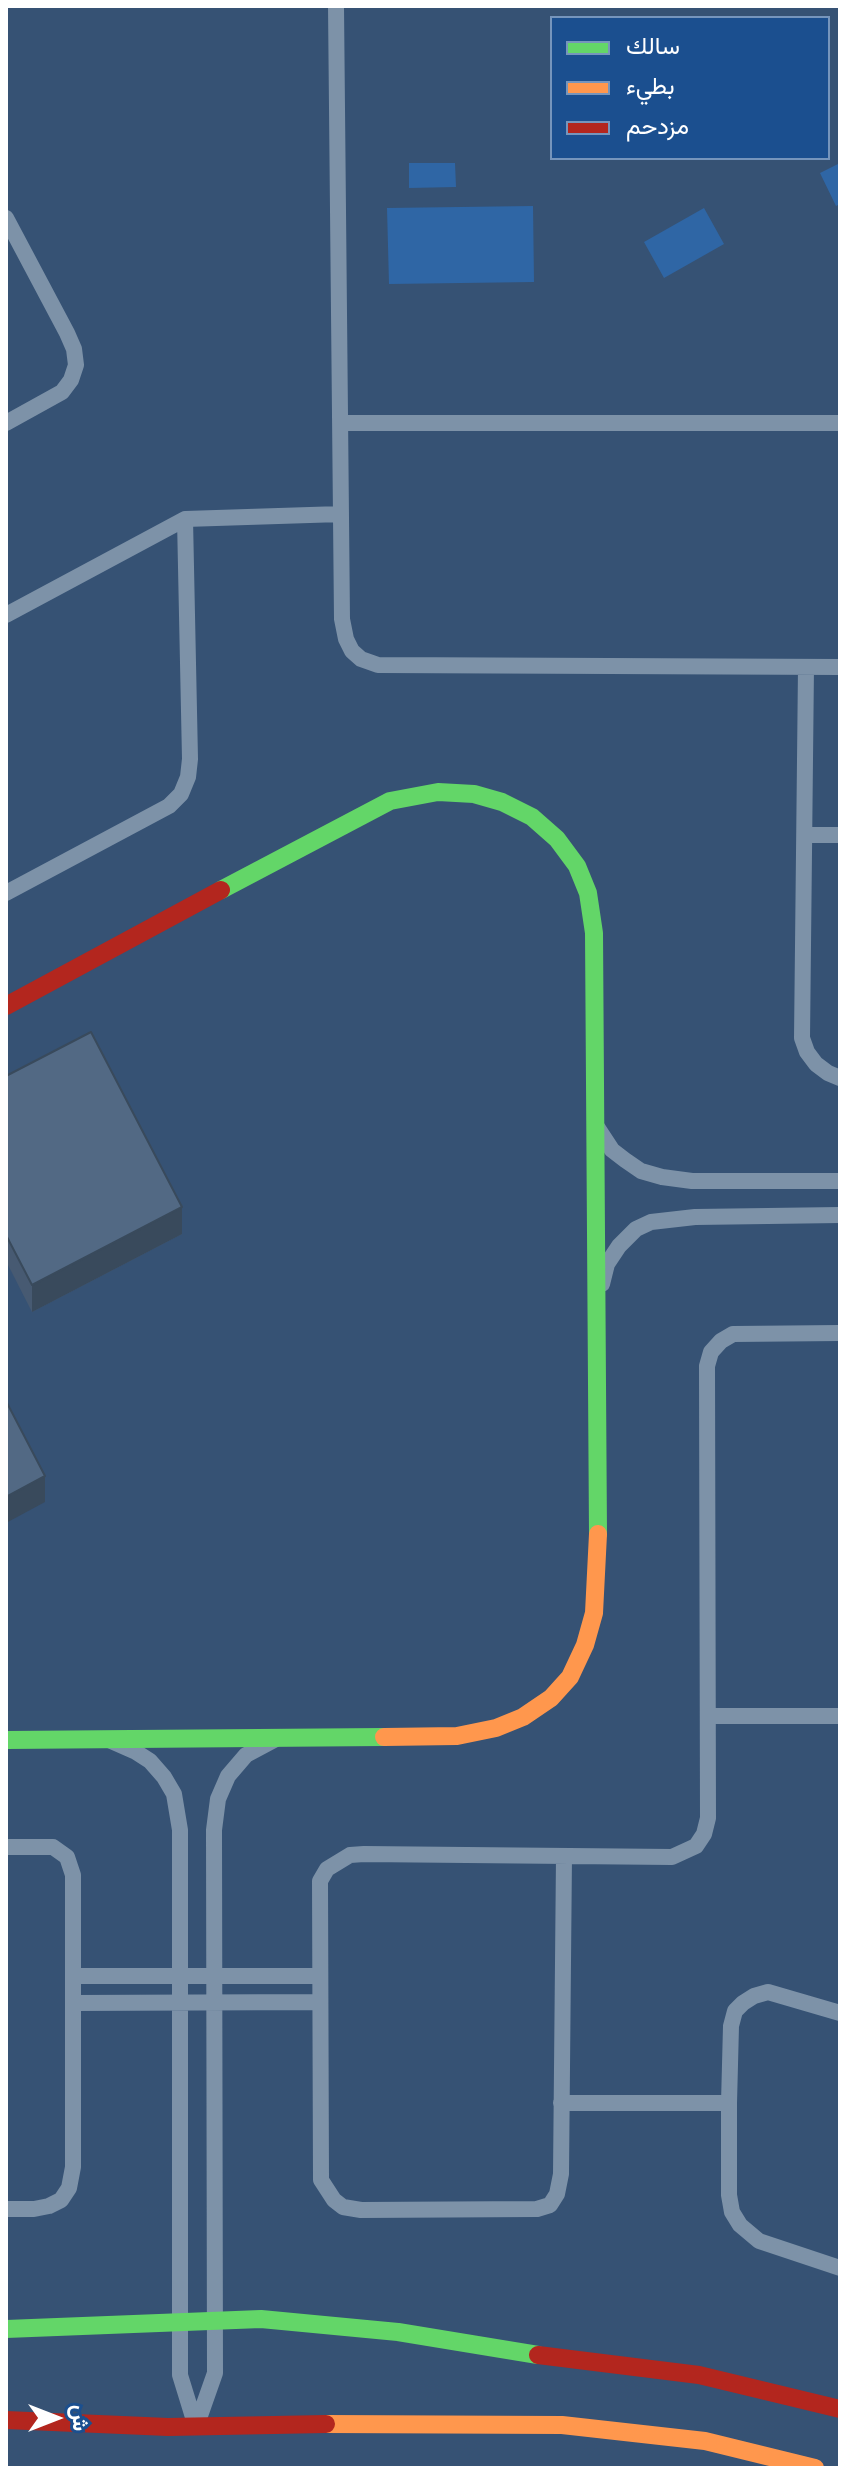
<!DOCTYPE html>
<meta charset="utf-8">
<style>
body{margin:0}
#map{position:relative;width:846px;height:2474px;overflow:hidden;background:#365274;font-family:Montserrat,Vazirmatn,sans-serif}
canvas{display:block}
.frame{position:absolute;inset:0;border:8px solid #fff;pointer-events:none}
.legend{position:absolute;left:550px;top:16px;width:280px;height:144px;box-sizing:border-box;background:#1b4f8f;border:2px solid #7695bc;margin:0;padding:10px 14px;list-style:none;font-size:24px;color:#fff}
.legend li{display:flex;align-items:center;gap:16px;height:40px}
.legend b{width:40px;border:2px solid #7695bc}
.north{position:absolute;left:16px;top:2378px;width:80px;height:80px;-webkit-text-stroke:6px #1b4f8f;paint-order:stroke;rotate:90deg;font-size:22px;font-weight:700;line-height:32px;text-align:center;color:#fff}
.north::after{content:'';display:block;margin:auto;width:28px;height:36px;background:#fff;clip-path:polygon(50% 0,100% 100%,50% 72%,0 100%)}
</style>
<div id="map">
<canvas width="846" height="2474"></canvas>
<div class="frame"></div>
<ul class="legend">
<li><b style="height:10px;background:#63d668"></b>سالك</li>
<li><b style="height:10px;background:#ff974d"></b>بطيء</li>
<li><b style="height:10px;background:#b3261e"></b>مزدحم</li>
</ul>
<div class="north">ش</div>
</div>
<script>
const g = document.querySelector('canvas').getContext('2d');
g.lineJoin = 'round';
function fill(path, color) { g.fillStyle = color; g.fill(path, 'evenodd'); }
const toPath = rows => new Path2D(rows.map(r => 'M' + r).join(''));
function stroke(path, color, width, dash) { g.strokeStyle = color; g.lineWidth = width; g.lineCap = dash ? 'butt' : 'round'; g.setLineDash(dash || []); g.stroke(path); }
fill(toPath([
 [409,163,455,163,456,187,409,188],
 [840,163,840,204,836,206,820,173],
 [533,206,534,282,389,284,387,208],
 [704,208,724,244,664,278,644,242]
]), '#2f66a5');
stroke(toPath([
 [336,6,342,619,346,639,352,651,361,659,378,665,840,667],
 [6,218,67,333,74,349,76,365,71,380,62,392,6,423],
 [341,423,840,423],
 [6,615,185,519,341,514],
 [806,667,802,1038,807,1052,816,1064,828,1073,840,1078],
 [806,835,840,835],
 [6,893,169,806,181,794,188,777,190,759,185,519],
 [595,1124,612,1150,625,1160,641,1171,662,1177,692,1181,840,1181],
 [602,1284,607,1264,619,1246,636,1229,651,1222,695,1217,840,1215],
 [708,1716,840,1716],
 [111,1741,136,1752,150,1761,164,1777,174,1794,180,1830,180,2375,196,2427],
 [6,1847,53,1847,67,1857,73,1875,73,2167,69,2188,61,2200,49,2206,34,2209,6,2209],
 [564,1856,561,2174,557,2194,550,2205,537,2209,361,2210,343,2207,334,2200,321,2180,320,1881,327,1869,350,1855,364,1854,672,1857,696,1846,704,1834,708,1818,707,1366,711,1352,721,1341,733,1334,840,1333],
 [73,1976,319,1976],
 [73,2003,319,2002],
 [840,2013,768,1992,754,1996,743,2003,735,2011,731,2026,729,2103,729,2195,732,2212,740,2225,759,2241,840,2268],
 [561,2103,729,2103],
 [196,2427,215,2373,214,1830,218,1799,228,1776,246,1755,276,1739]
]), '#7d92a8', 16);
stroke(toPath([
 [221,890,390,801,438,792,474,794,502,802,532,817,557,839,577,866,588,893,594,933,598,1534],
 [6,1740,384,1737],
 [6,2329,261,2319,398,2332,538,2355]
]), '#63d668', 18);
stroke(toPath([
 [384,1737,457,1736,496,1728,523,1717,551,1698,570,1677,585,1645,594,1613,598,1534],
 [326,2424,562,2425,705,2441,815,2468]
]), '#ff974d', 18);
stroke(toPath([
 [6,1006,221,890],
 [538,2355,699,2375,840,2409],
 [6,2420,168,2427,326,2424]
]), '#b3261e', 18);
fill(toPath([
 [6,1076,182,1234,32,1312,6,1261]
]), '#475a72');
fill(toPath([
 [182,1207,182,1234,32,1312,32,1285],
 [45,1476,45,1502,6,1523,6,1497]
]), '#394a5c');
const building = toPath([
 [91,1032,182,1207,32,1285,6,1235,6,1076,91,1032],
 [6,1401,45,1476,6,1497,6,1401]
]);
fill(building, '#526984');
stroke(building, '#394a5c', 2);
</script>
